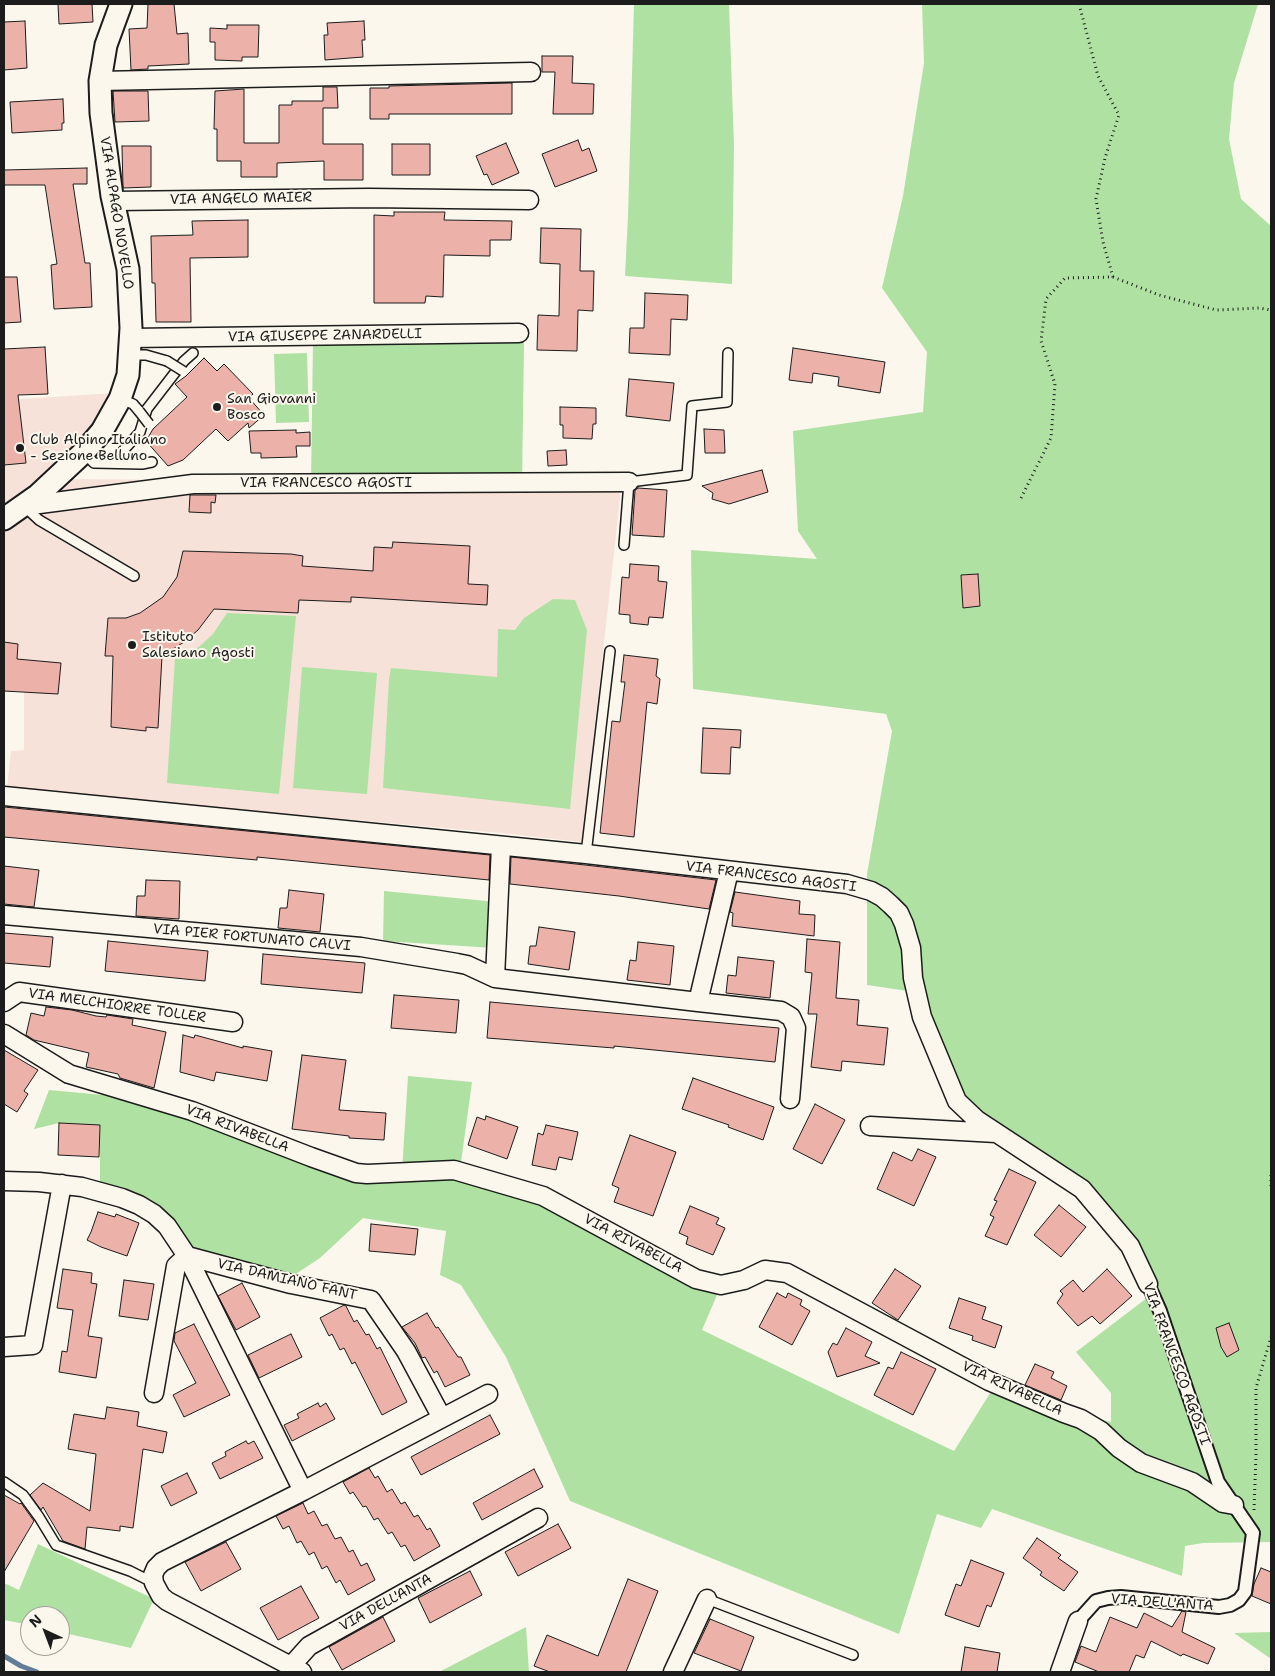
<!DOCTYPE html>
<style>
body{margin:0}
#map{position:relative;width:1275px;height:1676px;overflow:hidden;background:#fbf7ec;font-family:"Shantell Sans",sans-serif}
canvas{display:block}
.frame{position:absolute;inset:0;border:5px solid #1c1c1c;pointer-events:none}
.north{position:absolute;left:20px;top:1606px;width:50px;height:50px;box-sizing:border-box;background:#fbf7ec;border:1px solid #a29f99;border-radius:50%;rotate:317deg;font-size:14px;font-weight:700;line-height:20px;text-align:center;color:#1c1c1c}
.north::after{content:'';display:block;margin:auto;width:18px;height:22px;background:#1c1c1c;clip-path:polygon(50% 0,100% 100%,50% 72%,0 100%)}
</style>
<div id="map">
<canvas width="1275" height="1676"></canvas>
<div class="frame"></div>
<div class="north">N</div>
</div>
<script>
const g = document.querySelector('canvas').getContext('2d');
g.lineJoin = 'round';
function fill(path, color) { g.fillStyle = color; g.fill(path, 'evenodd'); }
const toPath = rows => new Path2D(rows.map(r => 'M' + r).join(''));
function stroke(path, color, width, dash) { g.strokeStyle = color; g.lineWidth = width; g.lineCap = dash ? 'butt' : 'round'; g.setLineDash(dash || []); g.stroke(path); }
function write(font, color, halo, rows, align = 'center') {
  g.font = font + ' "Shantell Sans",sans-serif'; g.lineWidth = 4; g.setLineDash([]); g.textBaseline = 'middle'; g.strokeStyle = halo; g.fillStyle = color; for (const [text, x, y, turn = 0] of rows) {
    g.save(); g.translate(x, y); g.rotate((+turn || 0) * Math.PI / 180); g.textAlign = isNaN(turn) ? turn : align; if (halo) g.strokeText(text, 0, 0); g.fillText(text, 0, 0); g.restore();
  }
}
fill(toPath([
 [116,393,95,435,46,479,193,480,621,489,582,842,501,833,7,789,11,751,24,750,24,684,4,681,4,400]
]), '#f6e2d8');
fill(toPath([
 [634,4,729,4,734,146,732,284,625,276,628,216],
 [922,4,1258,4,1234,83,1229,139,1241,199,1271,226,1271,1542,1203,1543,1185,1546,1182,1576,992,1509,981,1528,937,1514,899,1634,570,1501,506,1357,461,1285,440,1275,446,1231,363,1218,320,1258,279,1285,174,1251,151,1204,100,1182,100,1125,59,1123,34,1129,49,1090,103,1095,198,1117,339,1169,402,1171,408,1076,472,1082,459,1177,516,1194,583,1223,717,1295,702,1330,954,1451,992,1390,1111,1422,1111,1393,1076,1352,1156,1291,1083,1184,966,1110,921,1017,912,1021,908,991,867,985,867,874,892,731,886,714,693,689,691,550,817,559,798,531,793,431,923,412,927,352,882,288,903,196,924,63],
 [524,341,522,487,311,483,313,343],
 [307,353,309,422,276,423,274,354],
 [553,599,575,600,587,630,570,809,383,788,389,679,391,668,497,677,498,629,515,630,524,618],
 [227,613,296,616,279,794,167,783,175,659,183,657,200,646,213,634],
 [302,667,377,673,367,794,293,788],
 [384,891,497,902,494,948,383,941],
 [38,1544,154,1599,131,1648,60,1632,60,1616,30,1616,30,1625,4,1620,4,1583,19,1590],
 [526,1627,529,1672,439,1672],
 [1271,1632,1271,1659,1234,1633]
]), '#afe1a3');
stroke(toPath([
 [4,1656,21,1666,37,1672]
]), '#637d98', 5);
const building = toPath([
 [58,4,92,4,93,22,59,24,58,4],
 [148,4,174,4,177,34,188,33,189,64,148,66,148,69,131,70,129,29,147,28,148,4],
 [25,21,27,68,4,70,4,22,25,21],
 [364,21,365,40,362,40,363,57,325,60,324,35,328,35,327,23,364,21],
 [227,25,259,25,258,57,242,57,242,61,215,60,215,42,210,42,210,28,227,29,227,25],
 [542,56,573,56,572,83,594,84,593,114,553,114,555,72,542,72,542,56],
 [512,83,512,114,389,114,389,119,370,119,370,88,389,88,389,86,512,83],
 [323,87,337,87,338,108,323,108,323,144,363,144,363,180,324,180,324,161,277,163,277,177,241,177,241,161,217,161,217,129,214,129,215,91,244,89,244,143,279,143,279,105,292,105,292,101,323,101,323,87],
 [113,91,148,91,149,121,115,122,113,91],
 [63,99,64,123,62,123,62,130,12,133,10,102,63,99],
 [578,140,582,151,589,148,597,171,555,187,542,154,578,140],
 [506,143,519,173,492,185,487,174,484,175,476,156,506,143],
 [392,144,430,144,430,175,392,175,392,144],
 [122,146,151,146,151,187,123,188,122,146],
 [87,168,87,184,73,184,85,263,90,263,92,307,54,309,51,265,57,264,45,185,4,185,4,170,87,168],
 [394,212,445,212,444,220,512,221,511,240,490,240,490,256,444,255,443,297,426,296,425,303,374,303,374,215,394,216,394,212],
 [248,220,248,257,190,258,191,322,156,322,155,283,152,283,151,236,193,235,192,221,248,220],
 [541,228,581,229,580,271,594,271,593,311,578,310,577,351,537,350,538,315,559,316,560,264,540,263,541,228],
 [4,277,17,277,21,322,4,323,4,277],
 [645,293,688,295,687,320,671,319,670,355,629,353,630,328,644,328,645,293],
 [45,347,48,394,18,395,26,463,4,465,4,349,45,347],
 [793,348,885,362,880,393,838,386,839,377,813,373,812,383,789,380,793,348],
 [204,358,217,371,224,364,253,394,249,398,264,415,249,428,248,423,228,441,216,429,183,460,168,466,146,441,153,429,187,397,175,384,186,376,204,358],
 [629,379,674,383,670,421,626,416,629,379],
 [560,407,596,408,596,424,593,424,592,439,563,438,563,425,560,425,560,407],
 [704,429,724,430,725,453,705,453,704,429],
 [296,430,296,433,310,432,310,446,296,446,297,457,261,458,261,453,251,453,249,431,296,430],
 [566,450,567,465,548,466,547,451,566,450],
 [762,470,768,492,729,504,712,499,713,493,702,486,762,470],
 [638,488,667,490,664,537,632,535,635,490,638,488],
 [190,495,216,495,215,503,211,502,211,513,189,512,190,495],
 [393,542,470,546,468,584,488,585,487,605,351,597,351,602,299,600,298,613,214,609,198,630,184,642,162,656,158,728,146,727,146,731,111,727,113,656,105,656,108,618,126,618,140,613,163,597,177,577,183,551,291,554,303,556,302,566,373,571,374,547,392,548,393,542],
 [630,564,659,566,658,581,667,582,663,618,649,617,648,625,630,623,630,615,619,614,622,577,629,578,630,564],
 [978,574,980,606,963,608,961,575,978,574],
 [4,642,18,644,17,659,61,663,58,694,4,691,4,642],
 [624,655,658,659,656,676,660,679,657,704,647,702,634,837,600,833,612,721,620,722,625,682,621,682,624,655],
 [703,728,741,730,740,748,731,747,730,774,701,773,703,728],
 [4,807,490,855,489,880,257,857,257,860,4,837,4,807],
 [511,857,585,865,716,880,709,909,619,896,510,884,511,857],
 [4,866,39,870,34,907,4,904,4,866],
 [146,880,180,881,179,919,136,916,137,896,145,896,146,880],
 [289,890,324,894,320,932,278,928,280,908,287,908,289,890],
 [735,892,800,901,799,914,815,915,814,936,732,926,733,913,730,912,735,892],
 [539,927,575,932,569,970,528,964,530,946,536,946,539,927],
 [4,933,53,937,50,967,4,963,4,933],
 [807,939,840,942,836,998,859,1000,857,1025,888,1028,884,1065,842,1061,841,1071,811,1067,817,1014,808,1014,812,973,805,972,807,939],
 [108,941,208,951,205,981,105,971,108,941],
 [638,942,674,946,670,985,627,980,630,960,636,961,638,942],
 [263,954,365,963,362,993,261,984,263,954],
 [738,957,774,961,770,998,726,993,728,975,736,976,738,957],
 [394,995,459,1000,456,1033,391,1028,394,995],
 [490,1002,779,1028,775,1062,614,1046,614,1048,487,1038,490,1002],
 [46,1007,72,1010,96,1016,106,1017,107,1015,133,1019,132,1025,166,1032,154,1088,120,1078,118,1074,86,1067,89,1053,34,1040,26,1035,31,1013,44,1016,46,1007],
 [183,1035,194,1038,195,1035,243,1048,243,1046,272,1051,267,1081,216,1072,214,1081,180,1072,183,1035],
 [4,1050,38,1070,24,1091,28,1094,17,1112,4,1104,4,1050],
 [302,1055,346,1060,339,1110,386,1113,384,1140,349,1138,349,1136,292,1129,302,1055],
 [693,1078,774,1107,763,1140,728,1127,729,1125,682,1109,693,1078],
 [815,1104,845,1120,822,1164,793,1149,815,1104],
 [486,1116,518,1127,507,1159,468,1145,477,1117,485,1120,486,1116],
 [59,1123,100,1125,99,1157,58,1155,59,1123],
 [546,1125,578,1132,572,1160,559,1157,556,1170,532,1165,538,1133,543,1135,546,1125],
 [630,1135,676,1152,653,1216,614,1202,619,1188,612,1185,630,1135],
 [918,1149,936,1157,914,1206,877,1189,893,1152,912,1161,918,1149],
 [1009,1169,1036,1182,1007,1245,985,1236,994,1217,990,1215,997,1201,994,1200,1009,1169],
 [1059,1205,1086,1227,1061,1257,1034,1235,1059,1205],
 [690,1206,719,1218,716,1224,725,1228,713,1255,686,1244,688,1237,679,1233,690,1206],
 [98,1212,115,1217,116,1214,139,1223,127,1256,101,1247,87,1240,91,1232,98,1212],
 [371,1224,418,1229,415,1255,369,1251,371,1224],
 [63,1269,92,1273,91,1283,97,1284,88,1336,102,1338,96,1378,59,1372,62,1351,67,1352,73,1310,57,1308,63,1269],
 [895,1269,921,1286,898,1320,872,1303,895,1269],
 [1107,1269,1132,1296,1100,1324,1092,1316,1078,1326,1057,1303,1063,1294,1060,1291,1073,1280,1083,1292,1107,1269],
 [124,1280,154,1284,148,1320,119,1316,124,1280],
 [242,1283,260,1317,236,1330,218,1296,242,1283],
 [777,1293,786,1298,788,1293,802,1300,800,1305,810,1311,792,1345,759,1327,777,1293],
 [959,1298,986,1307,982,1319,1002,1326,995,1348,972,1340,973,1336,949,1328,959,1298],
 [344,1305,346,1306,354,1322,357,1320,366,1335,369,1334,377,1349,380,1347,407,1402,382,1415,355,1362,352,1364,344,1348,340,1350,332,1334,329,1336,320,1318,344,1305],
 [427,1313,436,1328,438,1327,458,1357,461,1357,470,1375,445,1387,437,1371,434,1373,425,1357,422,1358,415,1343,402,1327,427,1313],
 [1229,1323,1239,1350,1227,1357,1221,1347,1216,1328,1229,1323],
 [194,1324,230,1395,184,1417,173,1395,196,1383,174,1341,175,1333,194,1324],
 [846,1328,872,1342,865,1356,880,1363,837,1377,828,1352,833,1343,837,1345,846,1328],
 [291,1334,302,1357,259,1378,248,1355,291,1334],
 [901,1352,936,1369,913,1415,874,1395,888,1367,893,1369,901,1352],
 [1035,1364,1054,1372,1051,1378,1067,1386,1061,1400,1025,1385,1035,1364],
 [318,1403,320,1407,326,1403,335,1419,292,1441,284,1425,299,1418,297,1414,318,1403],
 [107,1407,139,1412,137,1426,167,1432,163,1453,143,1449,133,1528,120,1526,120,1531,87,1527,85,1549,63,1541,43,1507,41,1510,30,1495,43,1483,90,1511,96,1454,68,1449,74,1414,105,1419,107,1407],
 [490,1415,500,1434,421,1475,411,1457,490,1415],
 [246,1441,248,1444,254,1441,263,1458,220,1479,212,1463,226,1456,225,1452,246,1441],
 [369,1468,375,1478,378,1476,387,1492,392,1489,401,1504,405,1502,414,1517,418,1515,427,1530,430,1528,440,1546,414,1561,405,1545,401,1547,392,1532,388,1534,378,1518,374,1520,366,1506,363,1507,353,1492,350,1494,343,1482,369,1468],
 [534,1469,543,1487,482,1520,473,1503,534,1469],
 [187,1473,197,1493,171,1506,161,1486,187,1473],
 [4,1495,20,1504,21,1503,34,1521,4,1572,4,1495],
 [303,1503,308,1514,314,1511,322,1526,327,1524,335,1539,341,1537,349,1552,353,1550,361,1566,367,1563,375,1580,348,1595,340,1580,336,1583,327,1566,322,1569,314,1552,309,1555,301,1541,297,1543,289,1526,283,1529,276,1516,303,1503],
 [558,1524,571,1548,518,1576,505,1552,558,1524],
 [1037,1538,1061,1555,1058,1558,1078,1572,1064,1591,1040,1575,1042,1572,1023,1558,1037,1538],
 [226,1542,241,1569,201,1591,185,1562,226,1542],
 [971,1560,1004,1573,991,1607,987,1605,979,1627,945,1615,956,1584,961,1586,971,1560],
 [1261,1568,1271,1572,1271,1604,1252,1596,1254,1584,1261,1568],
 [470,1571,482,1595,430,1623,418,1598,470,1571],
 [628,1579,658,1591,626,1672,550,1672,534,1666,547,1635,598,1656,628,1579],
 [301,1586,319,1618,278,1640,260,1608,301,1586],
 [1182,1611,1186,1612,1182,1632,1215,1648,1208,1664,1183,1654,1181,1656,1151,1641,1144,1658,1136,1655,1129,1672,1099,1672,1075,1662,1081,1646,1096,1652,1110,1617,1137,1628,1144,1613,1172,1627,1182,1611],
 [383,1617,395,1641,342,1670,329,1647,383,1617],
 [710,1619,754,1637,741,1671,694,1653,710,1619],
 [965,1647,1000,1653,997,1672,961,1672,965,1647]
]);
fill(building, '#ecb2a9');
stroke(building, '#1c1c1c', 1);
const service = toPath([
 [129,355,146,355,167,361],
 [120,399,133,404,139,411],
 [84,453,94,463,142,464,152,462],
 [112,463,140,432,147,409,184,361,193,353],
 [25,507,39,520,134,576],
 [624,545,629,482,687,475,692,406,727,402,728,353],
 [586,854,610,651],
 [4,1482,23,1495,39,1517,56,1545,130,1571,154,1583],
 [707,1599,853,1655]
]);
const pedestrian = toPath([
 [1078,1621,1096,1601,1108,1598,1121,1597,1219,1607,1230,1605,1239,1600,1245,1592,1253,1533,1218,1482,1160,1311,1148,1284]
]);
const minor = toPath([
 [100,81,531,72],
 [113,201,369,198,529,200],
 [130,338,519,333],
 [24,506,193,484,629,482],
 [4,796,586,854,847,884,871,891,882,897,891,905,899,913,904,924,911,948,913,978,922,1017,957,1101,977,1120,1082,1189,1130,1246,1148,1284],
 [4,915,361,947,457,963,467,965,495,978,698,1002,729,871],
 [495,978,501,846],
 [4,1002,19,992,233,1022],
 [698,1002,781,1011,791,1017,796,1028,790,1099],
 [4,1034,69,1074,192,1111,311,1157,356,1173,367,1174,454,1170,543,1196,696,1279,721,1285,744,1280,765,1270,787,1273,989,1381,1064,1413,1081,1419,1101,1431,1119,1448,1141,1463,1192,1482,1223,1503,1234,1505],
 [870,1126,996,1133],
 [4,1181,39,1182,82,1187,122,1198,139,1205,154,1214,167,1226,187,1256,303,1491,162,1562,156,1568,153,1575,154,1583,161,1596,167,1601,302,1672],
 [187,1256,291,1284,371,1300,406,1351,442,1418],
 [4,1347,33,1345,62,1184],
 [154,1393,176,1266,187,1256],
 [303,1491,488,1394],
 [291,1666,309,1646,538,1518],
 [673,1672,707,1599],
 [1060,1672,1078,1621]
]);
const tertiary = toPath([
 [4,519,38,495,84,452,102,431,120,399,128,375,131,328,128,269,112,196,101,113,100,81,106,45,121,4]
]);
stroke(service, '#1c1c1c', 12);
stroke(pedestrian, '#1c1c1c', 16);
stroke(minor, '#1c1c1c', 21);
stroke(tertiary, '#1c1c1c', 25);
stroke(toPath([
 [1079,4,1098,76,1119,115,1105,158,1096,199,1103,242,1113,277],
 [1021,498,1051,438,1055,384,1041,341,1046,299,1065,278,1113,277,1159,295,1216,310,1259,308,1271,310],
 [1271,1175,1271,1188],
 [1254,1510,1256,1455,1256,1388,1271,1337]
]), '#1c1c1c', 3, [1, 4]);
stroke(service, '#fbf7ec', 9);
stroke(pedestrian, '#fbf7ec', 12);
stroke(minor, '#fbf7ec', 18);
stroke(tertiary, '#fbf7ec', 21);
const serviceBridge = toPath([
 [167,361,183,371],
 [139,411,149,424]
]);
stroke(serviceBridge, '#1c1c1c', 12, []);
stroke(serviceBridge, '#fbf7ec', 9);
for (const [x, y, r, color] of [
 [217,407,5,"#1c1c1c"],
 [20,448,5,"#1c1c1c"],
 [132,645,5,"#1c1c1c"]
]) { const dot = new Path2D(); dot.arc(x, y, r, 0, 2 * Math.PI); g.fillStyle = color; g.fill(dot); stroke(dot, '#fbf7ec', 2); }
write('14px', '#1c1c1c', '#fbf7ec', [
 ["VIA ANGELO MAIER",241,199,-1],
 ["VIA ALPAGO NOVELLO",116,213,81],
 ["VIA GIUSEPPE ZANARDELLI",325,336,-1],
 ["VIA FRANCESCO AGOSTI",326,483],
 ["VIA FRANCESCO AGOSTI",771,877,7],
 ["VIA PIER FORTUNATO CALVI",252,938,5],
 ["VIA MELCHIORRE TOLLER",117,1006,8],
 ["VIA RIVABELLA",237,1129,21],
 ["VIA RIVABELLA",633,1244,28],
 ["VIA DAMIANO FANT",287,1280,13],
 ["VIA FRANCESCO AGOSTI",1176,1364,70],
 ["VIA RIVABELLA",1012,1389,25],
 ["VIA DELL'ANTA",386,1603,-29],
 ["VIA DELL'ANTA",1162,1603,4]
]);
write('14px', '#1c1c1c', '#fbf7ec', [
 ["San Giovanni",227,399],
 ["Bosco",227,415],
 ["Club Alpino Italiano",30,440],
 ["- Sezione Belluno",30,456],
 ["Istituto",142,637],
 ["Salesiano Agosti",142,653]
], 'left');
</script>
